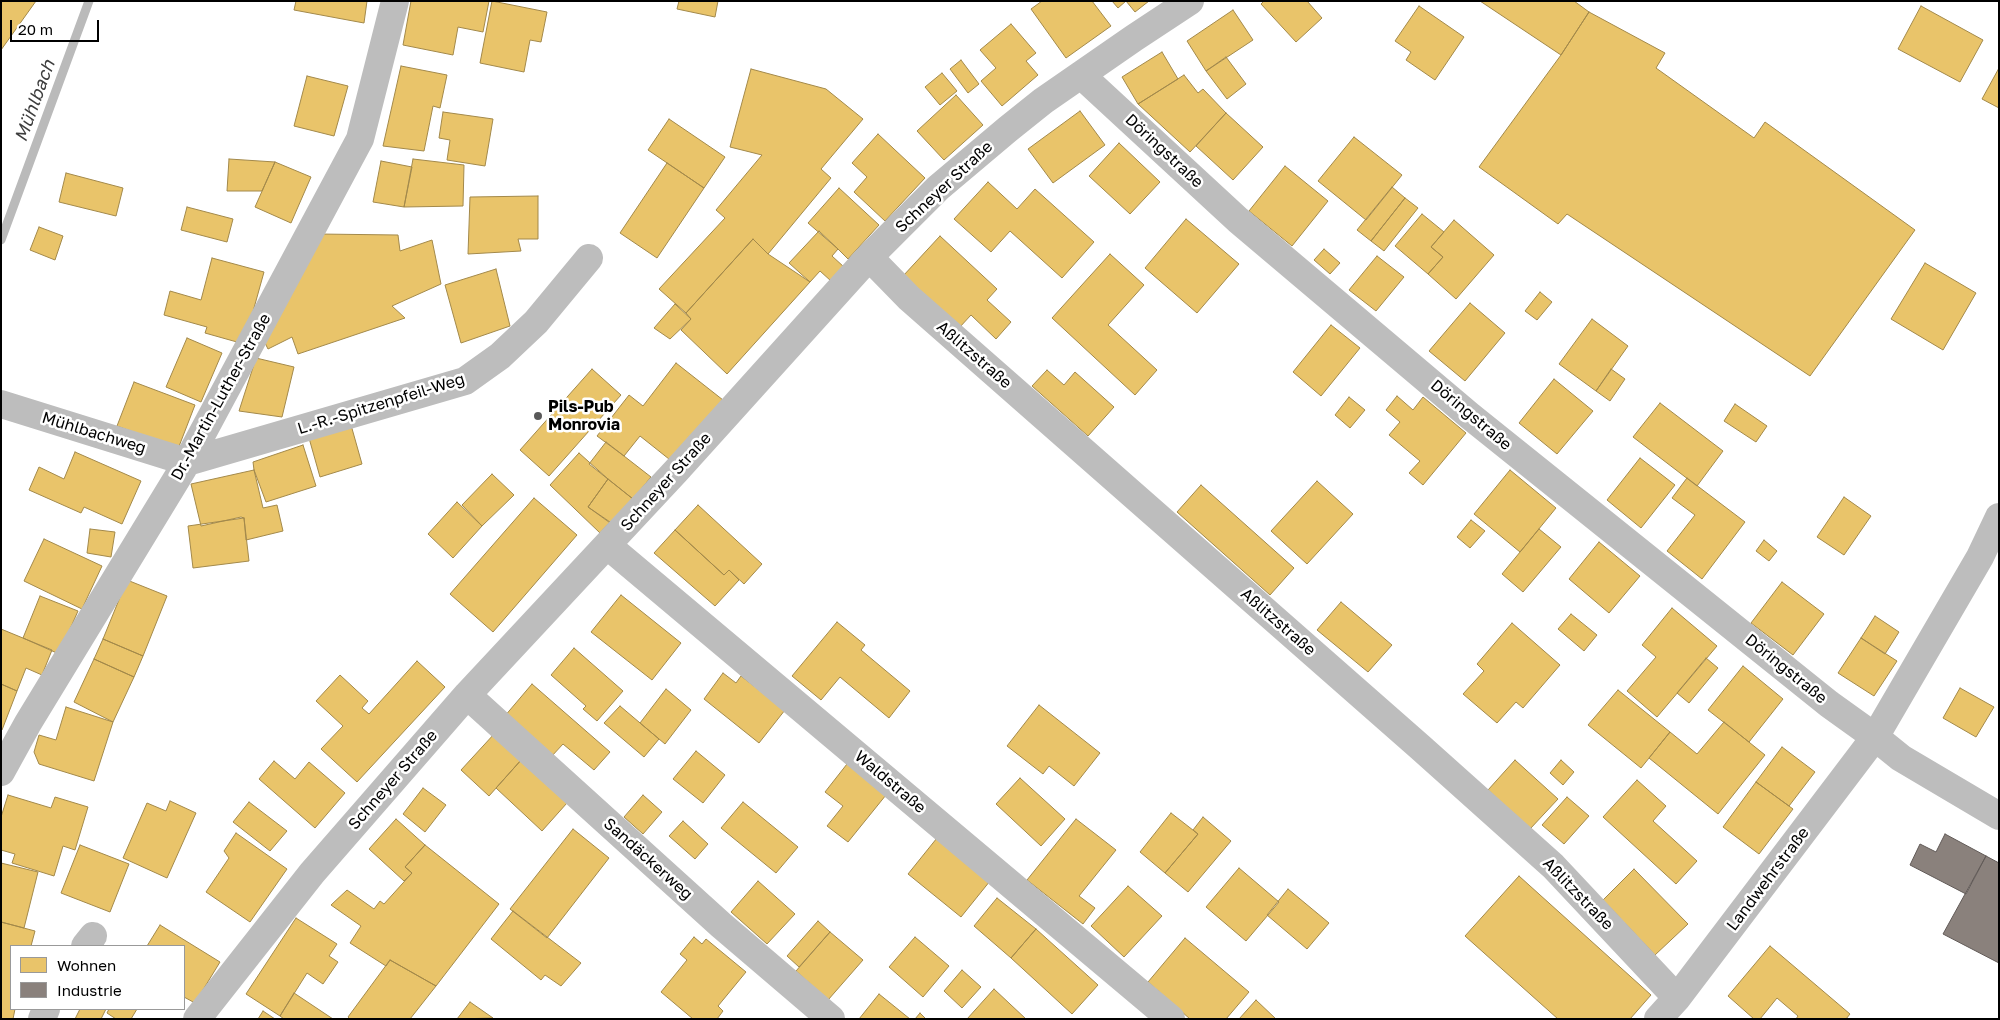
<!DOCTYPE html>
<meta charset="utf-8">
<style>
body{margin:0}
#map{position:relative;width:2000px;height:1020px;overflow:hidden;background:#fff;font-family:"Golos Text",sans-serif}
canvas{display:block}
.frame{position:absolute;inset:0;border:2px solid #000;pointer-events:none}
.legend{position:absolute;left:10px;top:945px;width:175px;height:65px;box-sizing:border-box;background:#fff;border:1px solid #999;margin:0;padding:6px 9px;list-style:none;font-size:15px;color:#000}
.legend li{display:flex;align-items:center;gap:10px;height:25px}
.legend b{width:25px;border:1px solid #999}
.scale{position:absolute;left:10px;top:20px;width:89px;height:22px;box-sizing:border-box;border:2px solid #000;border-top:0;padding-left:6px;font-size:15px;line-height:18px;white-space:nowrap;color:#000;-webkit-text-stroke:4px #fff;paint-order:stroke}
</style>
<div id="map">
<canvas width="2000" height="1020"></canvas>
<div class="frame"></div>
<ul class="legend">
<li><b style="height:14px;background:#e9c46a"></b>Wohnen</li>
<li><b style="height:14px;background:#8a817c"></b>Industrie</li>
</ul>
<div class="scale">20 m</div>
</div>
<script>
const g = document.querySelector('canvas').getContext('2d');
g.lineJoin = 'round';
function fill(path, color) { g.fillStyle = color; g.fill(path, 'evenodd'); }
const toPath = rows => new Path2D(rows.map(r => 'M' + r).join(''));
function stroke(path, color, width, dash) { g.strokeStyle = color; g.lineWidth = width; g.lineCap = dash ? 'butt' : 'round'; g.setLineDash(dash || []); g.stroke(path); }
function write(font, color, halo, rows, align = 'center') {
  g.font = font + ' "Golos Text",sans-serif'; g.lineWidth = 5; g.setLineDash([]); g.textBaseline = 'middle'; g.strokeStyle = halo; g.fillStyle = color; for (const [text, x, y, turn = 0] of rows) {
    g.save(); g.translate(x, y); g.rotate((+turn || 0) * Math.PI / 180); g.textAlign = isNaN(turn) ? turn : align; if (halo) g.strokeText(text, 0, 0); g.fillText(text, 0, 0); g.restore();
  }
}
const homes = toPath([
 [1,1,36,1,1,50,1,1],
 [296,1,367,1,364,23,294,10,296,1],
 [411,1,489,1,483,32,458,27,453,55,403,45,411,1],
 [492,1,547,12,541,42,530,40,524,72,480,63,492,1],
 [679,1,718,1,715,17,677,9,679,1],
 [1042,1,1092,1,1111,26,1066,58,1031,9,1042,1],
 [1112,1,1126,1,1118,8,1112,1],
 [1126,1,1149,1,1135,12,1126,1],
 [1264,1,1307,1,1322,18,1296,42,1261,4,1264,1],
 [1480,1,1574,1,1589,12,1561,55,1480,1],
 [1419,6,1464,37,1435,80,1406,60,1411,52,1395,41,1419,6],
 [1921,6,1983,40,1960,82,1898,49,1921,6],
 [1233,10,1253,40,1206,71,1187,41,1233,10],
 [1589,12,1665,53,1656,68,1754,138,1765,122,1915,230,1810,376,1567,214,1558,224,1479,167,1561,55,1589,12],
 [1011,24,1036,53,1026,61,1038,75,1002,106,981,81,996,68,980,50,1011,24],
 [1162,52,1178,79,1138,104,1122,77,1162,52],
 [1226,57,1246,84,1227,99,1206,71,1226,57],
 [961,60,979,84,968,93,950,69,961,60],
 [401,66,447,75,440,108,433,106,424,151,383,146,401,66],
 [1999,68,1999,108,1982,99,1999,68],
 [751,69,826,89,863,119,821,169,831,178,768,254,753,239,686,313,659,289,725,218,716,210,762,155,730,147,751,69],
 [942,73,957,91,940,105,925,87,942,73],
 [1184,75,1198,93,1203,89,1226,113,1190,152,1138,104,1184,75],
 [307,76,348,86,334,136,294,126,307,76],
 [956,95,983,125,944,160,917,131,956,95],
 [1080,111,1105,145,1053,183,1028,149,1080,111],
 [443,112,493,119,485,166,447,160,450,140,439,138,443,112],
 [1226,113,1263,147,1233,180,1196,146,1226,113],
 [669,119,725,157,704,188,648,150,669,119],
 [878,134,925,178,885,221,854,192,867,177,852,163,878,134],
 [1354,137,1402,175,1366,220,1318,181,1354,137],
 [1119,143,1160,182,1130,214,1089,176,1119,143],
 [229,159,275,162,262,191,227,191,229,159],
 [413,159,464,165,463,206,404,207,413,159],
 [381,161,412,167,404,207,373,202,381,161],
 [275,162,311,177,291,223,255,207,275,162],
 [667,163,704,188,657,258,620,233,667,163],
 [1285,166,1328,201,1292,246,1249,211,1285,166],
 [66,173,123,188,116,216,59,202,66,173],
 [988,182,1017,209,1035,189,1094,242,1062,278,1010,231,991,252,954,219,988,182],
 [1392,187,1405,198,1371,241,1357,230,1392,187],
 [839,188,879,225,848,259,838,249,808,223,839,188],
 [538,196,538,239,518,239,521,251,468,254,470,197,538,196],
 [1405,198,1418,208,1384,251,1371,241,1405,198],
 [187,207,233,219,227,242,181,230,187,207],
 [1422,214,1444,232,1431,247,1443,257,1428,274,1395,246,1422,214],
 [1186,219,1239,264,1197,313,1145,268,1186,219],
 [1454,220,1494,255,1456,299,1428,274,1443,257,1431,247,1454,220],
 [39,227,63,236,55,260,30,250,39,227],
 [819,231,838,249,832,256,844,267,831,281,820,271,810,282,789,263,819,231],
 [318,234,398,235,400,251,432,240,441,284,392,306,405,318,298,354,292,337,268,349,264,341,318,234],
 [940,236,997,289,987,300,1011,322,996,339,971,315,959,328,903,276,940,236],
 [753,239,768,254,810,282,727,374,681,330,691,319,686,313,753,239],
 [1324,249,1340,263,1330,274,1314,260,1324,249],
 [1110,254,1144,285,1108,325,1157,370,1135,395,1052,318,1110,254],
 [1377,256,1404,277,1376,311,1349,290,1377,256],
 [212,258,264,272,244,344,205,333,207,327,164,315,170,291,201,300,212,258],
 [1925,263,1976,293,1943,350,1891,319,1925,263],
 [496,269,510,326,461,343,445,285,496,269],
 [1540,292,1552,302,1537,320,1525,311,1540,292],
 [1470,303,1505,333,1465,381,1429,351,1470,303],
 [675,304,691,319,670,339,654,328,675,304],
 [1592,319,1628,346,1596,391,1559,364,1592,319],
 [1331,325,1360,348,1321,396,1293,372,1331,325],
 [187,338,222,353,201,402,166,387,187,338],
 [256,358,294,367,282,417,239,411,256,358],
 [676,363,723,400,674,463,640,436,624,456,597,436,629,395,643,406,676,363],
 [592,369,621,395,549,476,520,450,592,369],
 [1611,369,1625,379,1610,401,1596,391,1611,369],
 [1047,370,1064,385,1075,372,1114,407,1088,436,1032,386,1047,370],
 [1554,379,1593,411,1557,454,1519,423,1554,379],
 [134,382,195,405,178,449,117,426,134,382],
 [1397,396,1413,410,1423,397,1466,433,1423,485,1409,473,1420,461,1389,435,1400,422,1386,410,1397,396],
 [1349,397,1365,410,1350,428,1335,415,1349,397],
 [1660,403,1723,451,1697,486,1633,437,1660,403],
 [1735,404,1767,426,1756,442,1724,421,1735,404],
 [351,425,362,464,320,477,309,438,351,425],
 [606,442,651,477,633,499,589,464,606,442],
 [303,445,316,486,266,502,254,470,253,462,303,445],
 [75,452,141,481,122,524,84,507,81,513,29,490,39,467,64,479,75,452],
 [579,453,608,479,588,507,610,522,600,533,550,485,579,453],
 [1640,458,1675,485,1641,528,1607,500,1640,458],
 [254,470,263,508,277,505,283,531,246,540,244,518,241,517,201,526,191,484,254,470],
 [1510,470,1556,508,1520,552,1474,514,1510,470],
 [492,474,514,495,482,526,462,505,492,474],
 [1687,478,1745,522,1702,579,1667,551,1695,515,1672,498,1687,478],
 [608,479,633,499,613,525,588,507,608,479],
 [1317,481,1353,514,1307,564,1271,531,1317,481],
 [1201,485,1294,568,1270,595,1177,512,1201,485],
 [1844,497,1871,516,1844,555,1817,537,1844,497],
 [534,498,577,535,493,632,450,594,534,498],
 [457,502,482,526,453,558,428,534,457,502],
 [698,505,762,564,744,584,729,570,724,575,675,530,698,505],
 [244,518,249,561,193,568,188,526,244,518],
 [1471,520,1485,531,1470,548,1457,537,1471,520],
 [90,529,115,532,111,557,87,553,90,529],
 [1539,529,1561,547,1523,592,1502,574,1539,529],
 [675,530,724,575,729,570,739,580,715,606,654,553,675,530],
 [44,539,102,566,82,609,24,581,44,539],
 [1764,540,1777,551,1769,561,1756,551,1764,540],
 [1599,542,1640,576,1609,613,1569,579,1599,542],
 [127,580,167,596,143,656,103,639,127,580],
 [1782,582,1824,614,1793,655,1751,623,1782,582],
 [621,595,681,643,652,680,591,632,621,595],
 [40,596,78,611,59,654,23,638,40,596],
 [1341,602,1392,645,1368,672,1317,630,1341,602],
 [1672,608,1717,646,1657,717,1627,691,1656,657,1642,645,1672,608],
 [1571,614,1597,635,1584,651,1558,629,1571,614],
 [1875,616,1899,632,1885,654,1861,638,1875,616],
 [837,622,865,645,861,650,910,691,889,718,840,677,821,700,792,676,837,622],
 [1512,623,1560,665,1523,708,1516,702,1497,723,1463,694,1484,671,1477,664,1512,623],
 [1,629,52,650,42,675,26,668,17,691,1,684,1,629],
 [1861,638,1897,661,1874,696,1838,673,1861,638],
 [103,639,143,656,134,677,94,659,103,639],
 [574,648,623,691,597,721,583,709,586,706,551,675,574,648],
 [1706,658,1718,668,1689,703,1677,693,1706,658],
 [94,659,134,677,113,722,74,702,94,659],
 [417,661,445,687,357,782,321,749,343,726,316,701,340,675,368,701,362,708,369,714,417,661],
 [1743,666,1783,699,1749,742,1708,710,1743,666],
 [723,673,736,683,741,676,785,710,759,743,704,699,723,673],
 [1,684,17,691,2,730,1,730,1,684],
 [532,684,610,752,594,770,563,744,551,757,504,717,532,684],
 [1960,688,1994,707,1976,737,1943,718,1960,688],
 [666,689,691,710,665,744,640,723,666,689],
 [1618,690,1670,732,1641,768,1588,725,1618,690],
 [1039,705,1100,753,1074,786,1049,766,1043,774,1007,746,1039,705],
 [620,706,659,739,644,757,604,723,620,706],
 [66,707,113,722,94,781,39,764,34,752,39,735,56,740,66,707],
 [1724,722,1765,755,1718,814,1649,758,1670,732,1697,754,1724,722],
 [495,733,522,759,489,796,461,770,495,733],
 [1782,747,1815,772,1789,806,1756,782,1782,747],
 [696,751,725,775,703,803,673,779,696,751],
 [522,759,567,803,542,831,496,788,522,759],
 [1515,760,1558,799,1530,829,1488,790,1515,760],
 [1561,760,1574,772,1563,785,1550,773,1561,760],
 [274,761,295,779,309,762,345,793,315,828,259,779,274,761],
 [847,764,886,795,848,842,827,826,843,806,825,792,847,764],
 [1020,778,1065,819,1041,846,996,804,1020,778],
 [1637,780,1666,806,1653,821,1697,861,1676,884,1603,817,1637,780],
 [1756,782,1793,809,1759,854,1723,827,1756,782],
 [423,788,446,805,425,832,403,814,423,788],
 [8,795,51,808,55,797,88,807,75,850,63,846,54,876,12,863,15,854,1,850,1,817,8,795],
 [643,795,662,812,643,834,624,817,643,795],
 [1567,797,1589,816,1564,844,1542,825,1567,797],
 [170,801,196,813,167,878,123,858,147,803,166,811,170,801],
 [249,802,287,831,270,851,233,822,249,802],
 [743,802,798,847,776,873,721,828,743,802],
 [1171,813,1198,834,1165,873,1140,852,1171,813],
 [1203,817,1231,841,1188,892,1165,873,1198,834,1193,830,1203,817],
 [396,819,425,845,405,867,412,873,404,881,369,849,396,819],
 [1076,819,1116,850,1079,896,1095,908,1083,924,1027,880,1076,819],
 [683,821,708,844,695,859,669,836,683,821],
 [573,829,609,858,547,938,510,909,573,829],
 [236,833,287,869,250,922,206,892,229,858,224,851,236,833],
 [937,838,990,881,961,917,908,874,937,838],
 [80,845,129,864,110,912,61,893,80,845],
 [425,845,499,904,436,986,390,960,386,966,350,943,361,926,331,905,347,890,374,909,380,901,384,904,412,873,405,867,425,845],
 [1,863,38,872,24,928,1,922,1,863],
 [1239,868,1279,902,1246,941,1206,907,1239,868],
 [1634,869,1688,924,1655,955,1603,900,1634,869],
 [1519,876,1651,995,1630,1019,1558,1019,1465,936,1519,876],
 [758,881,795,914,767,944,731,912,758,881],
 [1128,886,1162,916,1124,957,1091,926,1128,886],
 [1288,889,1329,923,1307,949,1267,915,1288,889],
 [997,898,1036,929,1011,958,974,926,997,898],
 [513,911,581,963,561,986,545,975,541,980,491,939,513,911],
 [296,918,337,944,329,956,338,962,323,984,307,973,280,1016,246,994,296,918],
 [818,921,830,932,799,967,787,956,818,921],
 [1,922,35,931,31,946,11,946,11,1009,15,1009,13,1019,1,1019,1,922],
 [160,925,220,962,195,1003,184,997,184,946,147,946,160,925],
 [1036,929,1098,985,1072,1014,1011,958,1036,929],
 [830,932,863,960,828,1000,796,971,830,932],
 [694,937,702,944,706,939,746,972,718,1006,723,1011,717,1019,693,1019,661,992,687,960,680,954,694,937],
 [915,937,949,966,923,997,889,967,915,937],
 [1185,938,1249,992,1226,1019,1190,1019,1148,982,1185,938],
 [1770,946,1850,1014,1846,1019,1796,1019,1798,1016,1777,998,1760,1019,1754,1019,1728,996,1770,946],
 [390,960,436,986,410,1019,350,1019,348,1017,390,960],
 [962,970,981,987,962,1008,944,991,962,970],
 [994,989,1026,1019,967,1019,994,989],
 [294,993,333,1019,284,1019,280,1016,294,993],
 [879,994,910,1019,859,1019,879,994],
 [1256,1000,1276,1019,1239,1019,1256,1000],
 [470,1002,493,1018,457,1019,470,1002],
 [80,1009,106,1009,101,1019,75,1019,80,1009],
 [109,1009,137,1009,131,1019,116,1019,107,1013,109,1009],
 [263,1011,275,1019,258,1019,263,1011],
 [920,1013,926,1019,915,1019,920,1013]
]);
fill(homes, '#e9c46a');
stroke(homes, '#a3894a', 1);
const industry = toPath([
 [1945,834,1986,856,1966,894,1910,865,1920,844,1936,852,1945,834],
 [1986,856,1999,863,1999,963,1943,934,1986,856]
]);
fill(industry, '#8a817c');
stroke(industry, '#615a57', 1);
stroke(toPath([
 [1,240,89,1]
]), '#bababa', 9);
stroke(toPath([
 [1081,75,1238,220,1470,416,1829,704,1875,737,1901,758,1999,816],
 [869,257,909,298,1420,747,1553,866,1677,998],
 [1,404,187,462,465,381,500,356,536,322,589,258],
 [608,546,1171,1019],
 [467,695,721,925,831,1019],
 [1,772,28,723,187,462,360,139,395,1],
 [85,946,93,936],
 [42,1019,46,1009],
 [197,1019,312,873,467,695,676,471,869,257,938,188,1008,129,1043,101,1134,38,1190,1],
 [1658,1019,1677,998,1875,737,1980,557,1999,517]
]), '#bdbdbd', 28);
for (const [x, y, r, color] of [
 [538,416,5,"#595959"]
]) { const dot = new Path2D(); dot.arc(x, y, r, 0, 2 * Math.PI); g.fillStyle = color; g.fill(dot); stroke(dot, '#fff', 2); }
write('16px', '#000', '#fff', [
 ["Döringstraße",1164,151,43],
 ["Schneyer Straße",944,187,-43],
 ["Aßlitzstraße",974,355,41],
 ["Dr.-Martin-Luther-Straße",221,397,-61],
 ["L.-R.-Spitzenpfeil-Weg",381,404,-17],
 ["Döringstraße",1471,415,40],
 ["Mühlbachweg",94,433,17],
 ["Schneyer Straße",666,482,-48],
 ["Aßlitzstraße",1278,622,41],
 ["Döringstraße",1786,669,39],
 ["Schneyer Straße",393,780,-49],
 ["Waldstraße",890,782,40],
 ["Sandäckerweg",648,859,42],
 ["Landwehrstraße",1768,879,-53],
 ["Aßlitzstraße",1578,894,46]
]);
write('bold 16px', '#000', '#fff', [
 ["Pils-Pub",548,407],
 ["Monrovia",548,425]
], 'left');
write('italic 18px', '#3e3e3e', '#fff', [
 ["Mühlbach",35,101,-70]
]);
</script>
